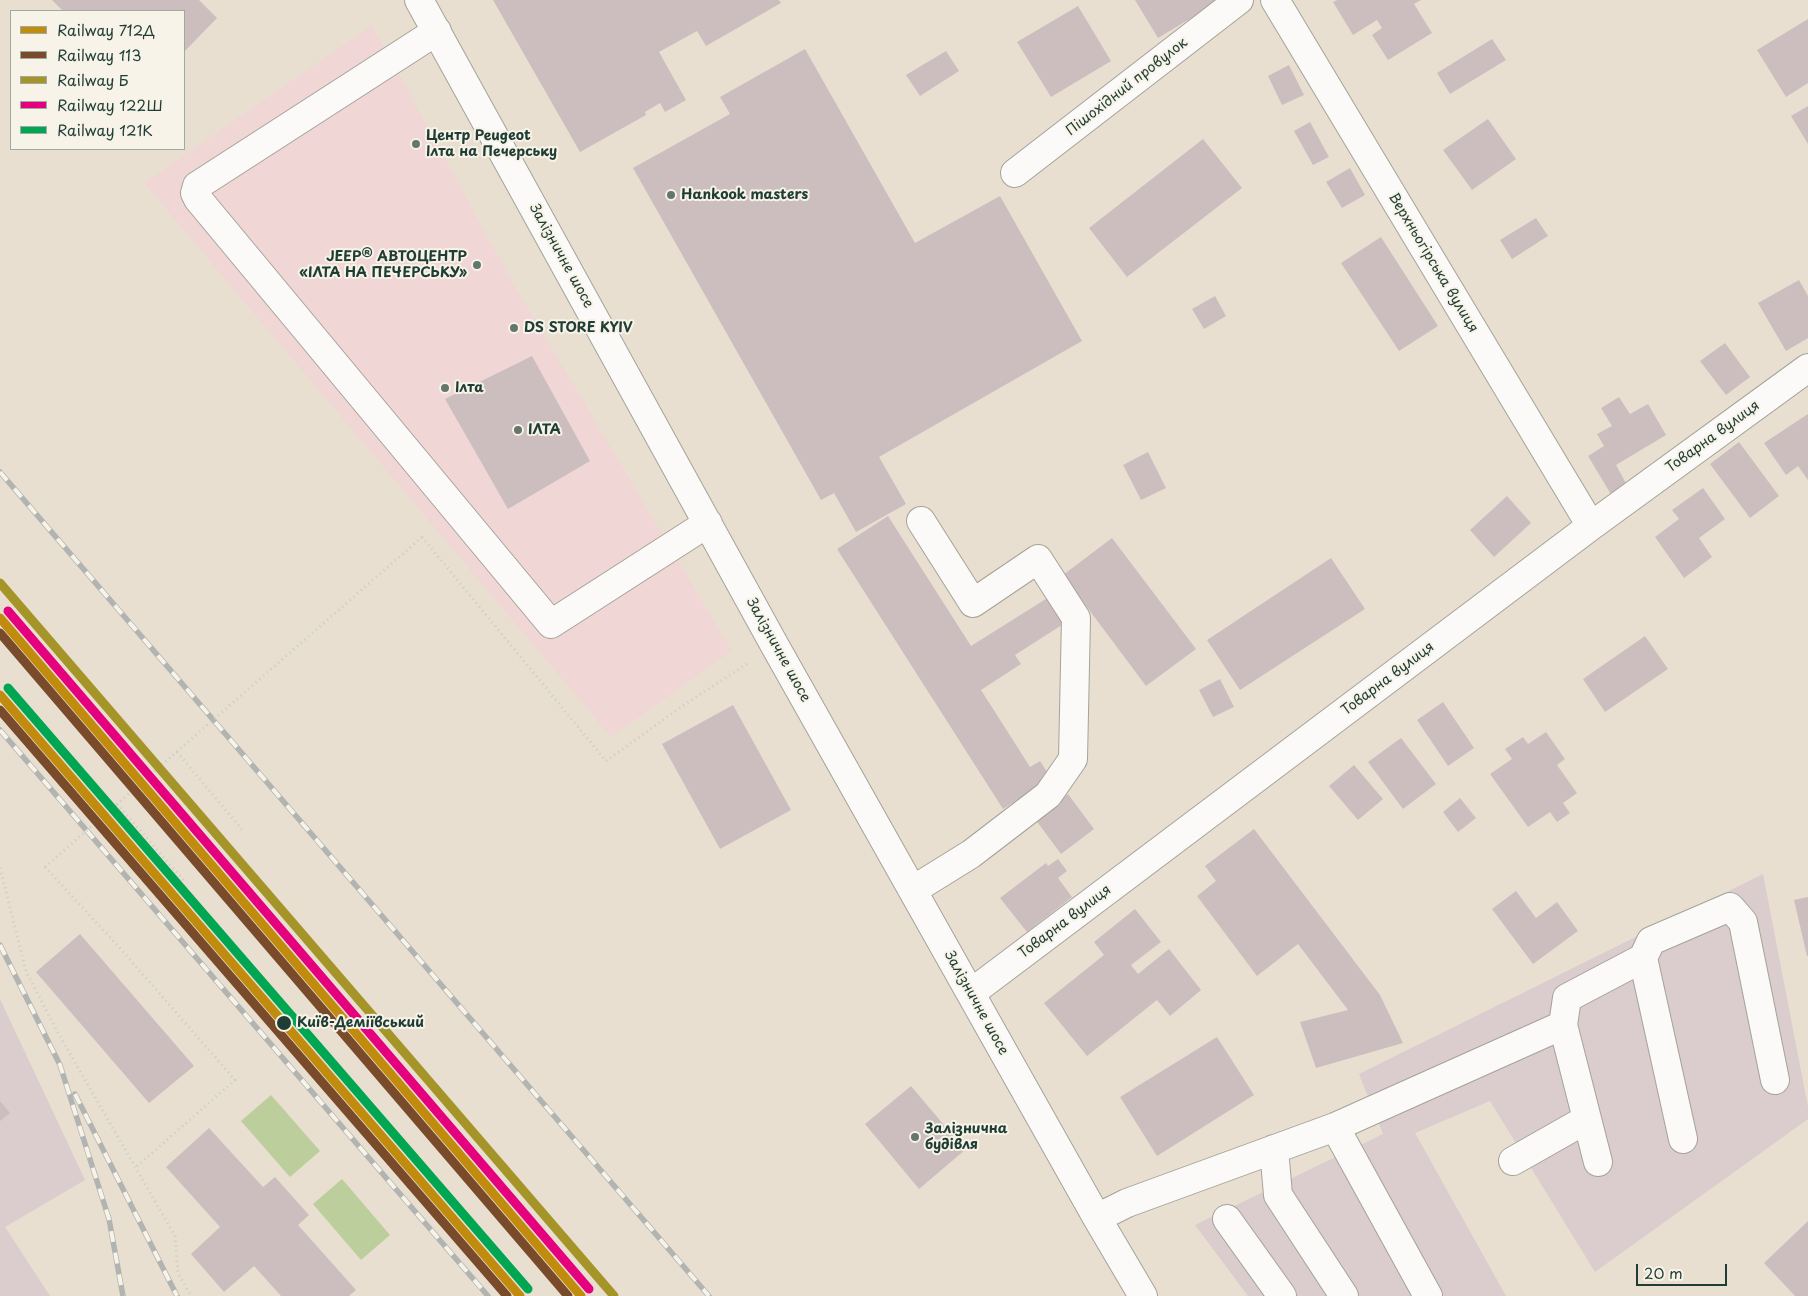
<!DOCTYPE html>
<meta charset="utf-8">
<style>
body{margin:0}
#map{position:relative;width:1808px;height:1296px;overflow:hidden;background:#e8dfd1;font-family:"Playpen Sans",sans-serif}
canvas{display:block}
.legend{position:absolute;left:10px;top:10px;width:175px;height:140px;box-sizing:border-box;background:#f7f3e8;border:1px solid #a1aaa0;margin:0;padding:6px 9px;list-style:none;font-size:15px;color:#1f3d34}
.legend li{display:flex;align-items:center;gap:10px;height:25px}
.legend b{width:25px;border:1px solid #a1aaa0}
.scale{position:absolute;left:1636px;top:1264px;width:91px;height:22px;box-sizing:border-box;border:2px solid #1f3d34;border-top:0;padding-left:6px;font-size:15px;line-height:18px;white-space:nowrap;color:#1f3d34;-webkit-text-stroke:4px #f7f3e8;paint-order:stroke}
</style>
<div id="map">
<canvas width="1808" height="1296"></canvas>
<ul class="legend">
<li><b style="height:6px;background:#c18c0d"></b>Railway 712Д</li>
<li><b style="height:6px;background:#7a4b2a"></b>Railway 113</li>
<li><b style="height:6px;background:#a59427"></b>Railway Б</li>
<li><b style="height:6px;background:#e5007d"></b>Railway 122Ш</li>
<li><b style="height:6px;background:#00a651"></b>Railway 121К</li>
</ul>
<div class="scale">20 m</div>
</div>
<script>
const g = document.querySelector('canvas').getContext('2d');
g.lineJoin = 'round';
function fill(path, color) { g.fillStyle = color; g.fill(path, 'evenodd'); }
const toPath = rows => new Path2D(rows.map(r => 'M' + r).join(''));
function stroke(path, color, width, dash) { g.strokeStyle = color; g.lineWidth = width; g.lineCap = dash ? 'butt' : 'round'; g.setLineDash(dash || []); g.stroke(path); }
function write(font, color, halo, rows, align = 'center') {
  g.font = font + ' "Playpen Sans",sans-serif'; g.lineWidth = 4; g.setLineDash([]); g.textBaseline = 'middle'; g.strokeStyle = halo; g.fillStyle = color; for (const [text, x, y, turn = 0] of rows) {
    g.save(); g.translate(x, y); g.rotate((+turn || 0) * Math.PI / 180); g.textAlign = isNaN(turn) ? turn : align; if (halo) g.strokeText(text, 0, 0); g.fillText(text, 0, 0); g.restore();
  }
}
fill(toPath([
 [372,25,509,276,732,651,611,737,144,183]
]), '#f0d6d4');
fill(toPath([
 [1763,874,1808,1107,1808,1119,1595,1272,1490,1101,1415,1133,1506,1296,1248,1296,1195,1225,1383,1134,1359,1074],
 [0,999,85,1180,5,1227,50,1296,0,1296]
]), '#dbcccd');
fill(toPath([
 [271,1095,320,1151,290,1177,241,1121],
 [342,1179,390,1235,361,1260,313,1204]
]), '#bbce9b');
fill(toPath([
 [52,0,199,0,217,18,184,52,184,11,63,11],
 [493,0,779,0,781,3,706,46,697,31,659,52,686,100,665,112,660,103,645,112,646,115,580,152],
 [1135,0,1221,0,1158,38],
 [1337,0,1421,0,1414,4,1432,33,1388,60,1372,35,1382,28,1377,20,1353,35,1333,2],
 [1078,6,1111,61,1051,97,1017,42],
 [1808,19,1808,83,1786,97,1757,50],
 [1492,39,1506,60,1450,94,1437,73],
 [805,49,915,243,1000,196,1082,341,879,457,906,504,856,532,834,493,821,500,633,168,730,114,720,97],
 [946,51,959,71,920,96,906,75],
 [1289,65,1304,95,1282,105,1268,76],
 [1808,106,1808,144,1791,116],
 [1488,119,1516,159,1472,190,1443,150],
 [1310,122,1329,157,1313,165,1294,131],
 [1203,139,1242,188,1127,277,1089,228],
 [1350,168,1365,195,1342,208,1326,182],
 [1536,218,1548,236,1512,259,1500,240],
 [1381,237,1438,326,1399,351,1341,263],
 [1799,280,1808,296,1808,338,1786,351,1758,303],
 [1215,296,1226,316,1204,329,1192,309],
 [1725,343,1750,377,1726,395,1700,361],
 [532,356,590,461,508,509,445,399],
 [1619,397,1630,414,1648,404,1666,435,1616,465,1628,487,1612,496,1588,456,1604,446,1597,434,1612,426,1601,408],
 [1808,414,1808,480,1798,466,1786,475,1764,443],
 [1739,442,1779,496,1750,518,1710,464],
 [1148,452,1166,488,1141,500,1123,465],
 [1703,488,1725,519,1699,538,1712,557,1684,578,1655,537,1679,519,1672,510],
 [1507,496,1531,523,1494,557,1470,530],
 [888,516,971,646,1049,597,1065,623,1015,655,1021,664,981,690,1030,767,1040,761,1051,778,1003,809,837,549],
 [1112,538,1196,649,1146,686,1063,575],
 [1331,558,1365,609,1240,690,1207,640],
 [1645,636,1668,669,1605,712,1583,679],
 [1220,679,1234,707,1213,717,1199,690],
 [1443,702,1474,748,1448,766,1417,720],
 [733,705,791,810,720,849,662,744],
 [1546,732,1565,759,1557,765,1577,793,1563,803,1570,813,1557,822,1550,812,1528,827,1490,774,1512,759,1505,749,1523,737,1528,744],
 [1401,738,1436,784,1403,809,1368,762],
 [1354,765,1383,799,1358,820,1329,786],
 [1068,794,1094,829,1061,854,1035,819],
 [1460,798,1476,818,1458,832,1443,812],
 [1254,829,1380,995,1403,1043,1316,1068,1300,1022,1348,1010,1298,944,1257,976,1197,896,1216,881,1205,866],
 [1058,859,1067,871,1058,878,1072,897,1027,932,1000,898,1046,863,1048,866],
 [1516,891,1536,918,1557,902,1578,931,1533,964,1492,909],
 [1808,897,1808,956,1807,956,1794,900],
 [1135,909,1161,942,1131,965,1138,974,1169,949,1201,990,1170,1016,1157,1000,1087,1056,1044,1003,1104,955,1094,942],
 [80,934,194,1066,149,1103,36,972],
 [1217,1037,1254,1095,1157,1156,1120,1097],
 [911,1086,965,1150,919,1189,865,1124],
 [0,1101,10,1113,0,1121],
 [209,1128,263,1187,275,1177,309,1215,298,1225,356,1290,349,1296,281,1296,254,1266,224,1292,191,1254,220,1227,166,1167],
 [1808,1221,1808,1296,1795,1296,1764,1263]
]), '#ccbebf');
const minor = toPath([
 [419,0,775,646,1097,1218,1143,1296],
 [1275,0,1591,526],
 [437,31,203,182,197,186,195,193,198,199,551,624,708,523],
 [1015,173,1239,0],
 [913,890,971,854,1048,795,1073,759,1076,618,1038,559,973,603,921,521],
 [1643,958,1683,1139],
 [971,993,1591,526,1808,368],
 [1563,1025,1598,1162],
 [1335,1127,1428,1296],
 [1274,1149,1278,1195,1344,1296],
 [1513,1161,1587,1119],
 [1097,1218,1127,1203,1335,1127,1563,1025,1567,998,1643,958,1651,941,1730,907,1743,922,1775,1080],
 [1227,1219,1282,1296]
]);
stroke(minor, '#a4a399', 30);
stroke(toPath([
 [422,537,606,761,681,707,750,662],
 [177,752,244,832],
 [117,804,186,883],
 [45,867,118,946,235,1080,135,1168],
 [0,868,26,971,58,1033,175,1236,178,1273,191,1296]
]), '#cacbc6', 3, [1, 4]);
stroke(minor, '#fcfaf8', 28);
const rail = toPath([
 [0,472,709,1296],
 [0,730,488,1296],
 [0,945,60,1065,109,1219,123,1296],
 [75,1094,177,1296]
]);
stroke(rail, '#b2b4b2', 5.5);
stroke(rail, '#f7f3e8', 4, [11]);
stroke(toPath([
 [45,867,422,537]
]), '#cacbc6', 3, [1, 4]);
stroke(toPath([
 [0,618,581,1296],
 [0,695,520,1296]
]), '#c18c0d', 9);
stroke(toPath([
 [0,633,568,1296],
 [0,710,507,1296]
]), '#7a4b2a', 9);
stroke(toPath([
 [0,583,614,1296]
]), '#a59427', 9);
stroke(toPath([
 [8,611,589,1289]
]), '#e5007d', 9);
stroke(toPath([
 [8,688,528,1289]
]), '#00a651', 9);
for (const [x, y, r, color] of [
 [416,144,5,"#65766b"],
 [671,195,5,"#65766b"],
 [477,265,5,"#65766b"],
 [514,328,5,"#65766b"],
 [445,388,5,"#65766b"],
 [518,430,5,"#65766b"],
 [284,1023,8,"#1f3d34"],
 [915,1137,5,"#65766b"]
]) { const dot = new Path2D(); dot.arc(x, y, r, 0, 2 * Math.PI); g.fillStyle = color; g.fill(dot); stroke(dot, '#f7f3e8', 2); }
write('14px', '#1f3d34', '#f7f3e8', [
 ["Пішохідний провулок",1127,87,-38],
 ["Залізничне шосе",561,256,61],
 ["Верхньогірська вулиця",1433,263,59],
 ["Товарна вулиця",1713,437,-36],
 ["Залізничне шосе",778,650,61],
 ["Товарна вулиця",1388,679,-37],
 ["Товарна вулиця",1065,922,-37],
 ["Залізничне шосе",976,1003,61]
]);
write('bold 14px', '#1f3d34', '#f7f3e8', [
 ["Центр Peugeot",426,136],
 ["Ілта на Печерську",426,152],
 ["Hankook masters",681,195],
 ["JEEP® АВТОЦЕНТР",467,257,"right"],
 ["«ІЛТА НА ПЕЧЕРСЬКУ»",467,273,"right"],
 ["DS STORE KYIV",524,328],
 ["Ілта",455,388],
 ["ІЛТА",528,430],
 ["Залізнична",925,1129],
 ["будівля",925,1145]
], 'left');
write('bold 14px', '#1f3d34', '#f7f3e8', [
 ["Київ-Деміївський",297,1023]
], 'left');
</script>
